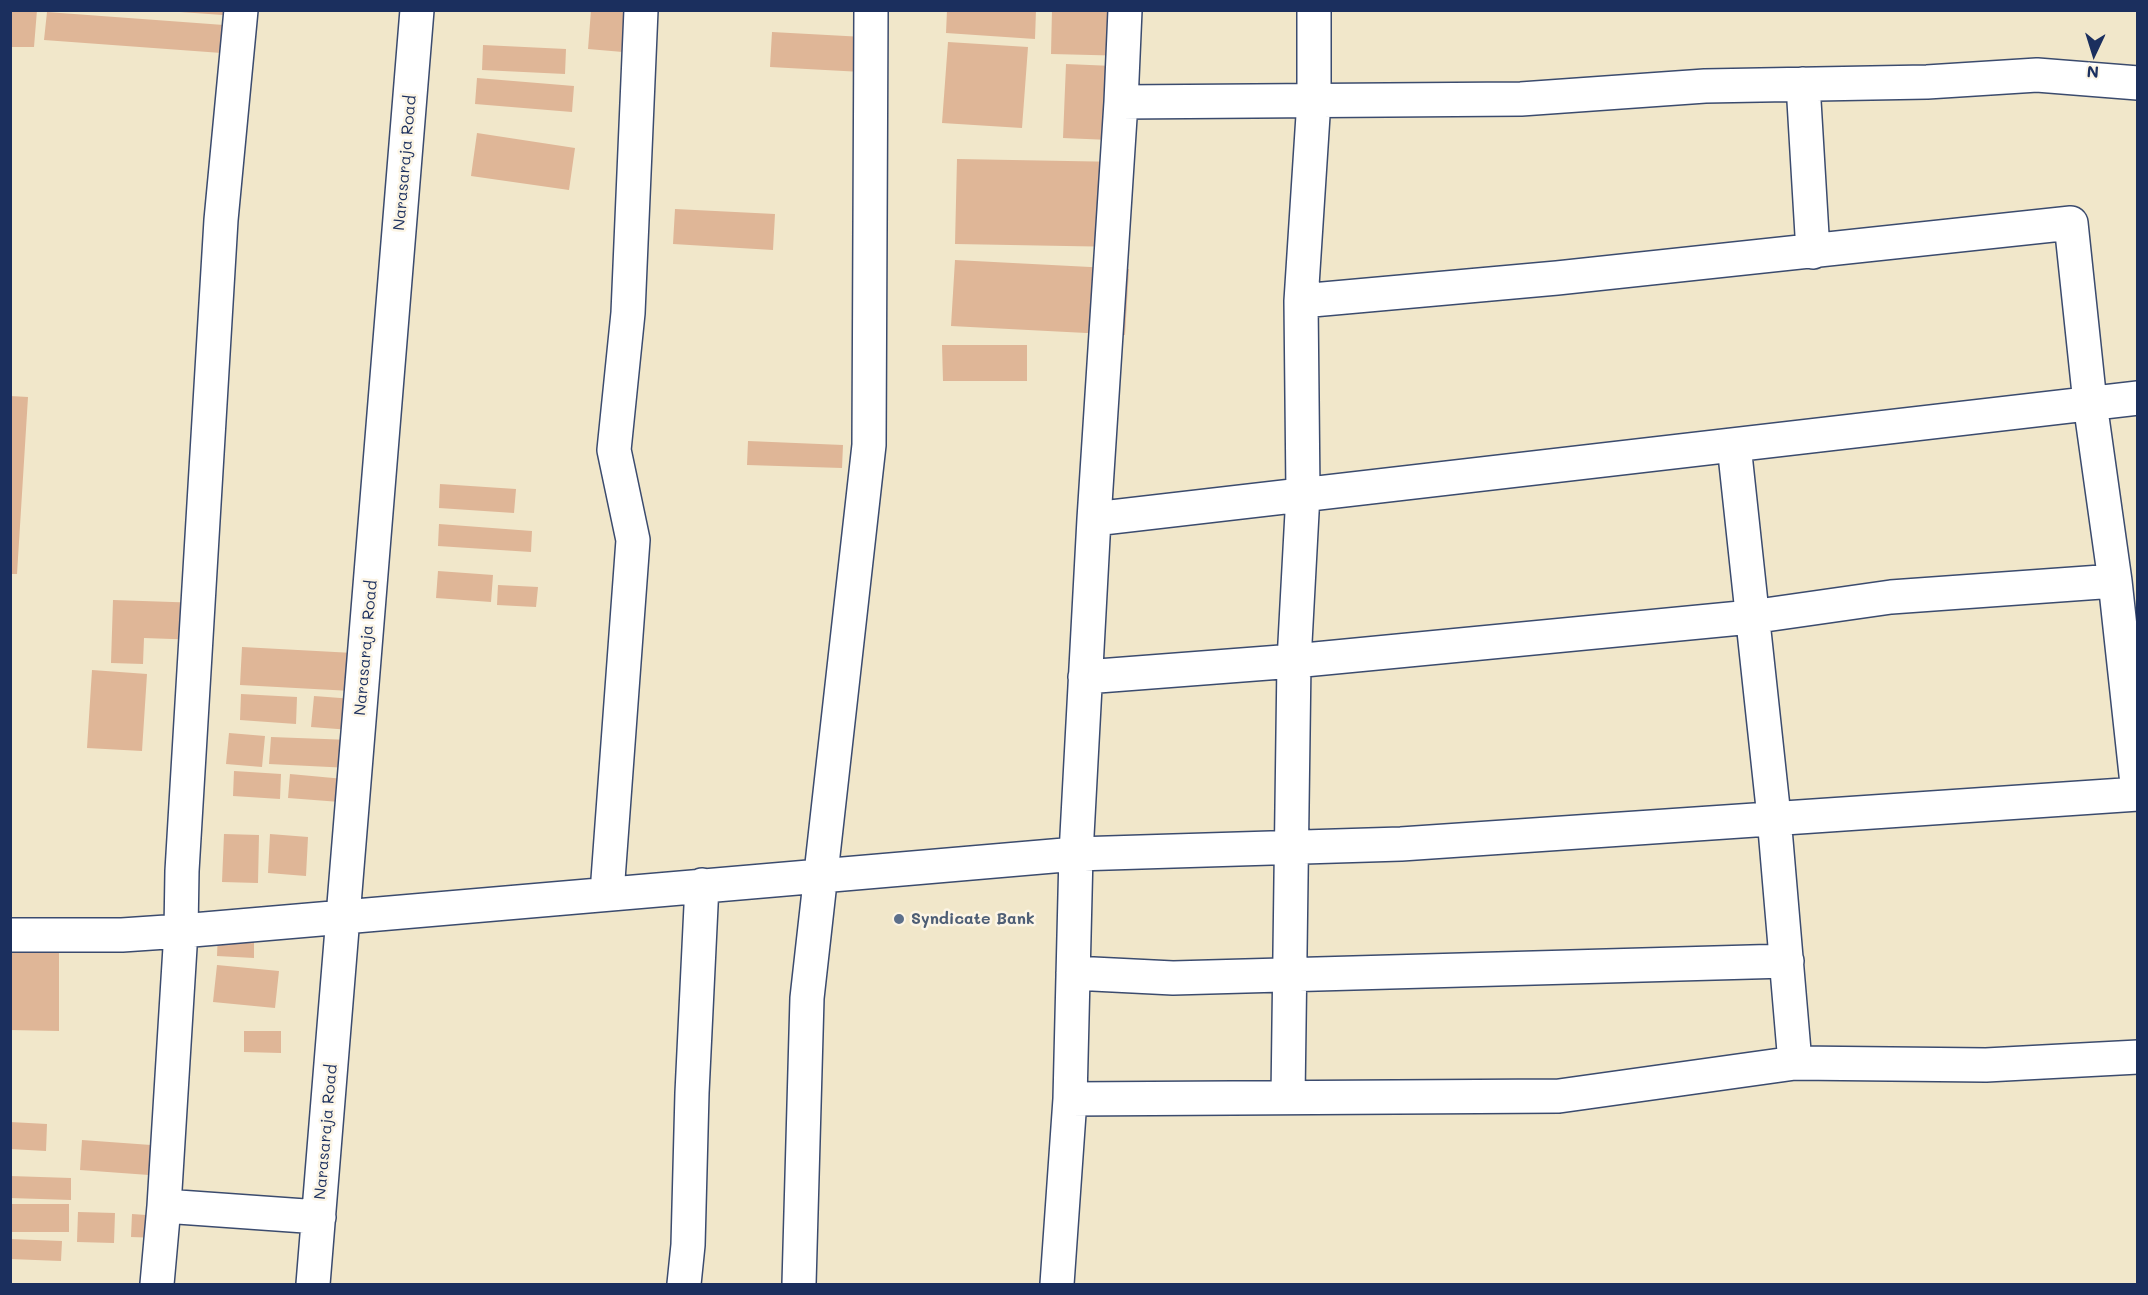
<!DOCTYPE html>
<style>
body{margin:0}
#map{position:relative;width:2148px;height:1295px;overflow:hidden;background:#f1e7ca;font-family:Mali,sans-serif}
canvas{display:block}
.frame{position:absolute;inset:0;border:12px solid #1b2f5e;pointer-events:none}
.north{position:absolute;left:2064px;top:24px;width:60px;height:60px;-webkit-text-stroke:4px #fcf5e5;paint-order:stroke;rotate:184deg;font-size:16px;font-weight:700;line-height:24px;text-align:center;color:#1b2f5e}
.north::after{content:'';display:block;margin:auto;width:21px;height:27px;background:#1b2f5e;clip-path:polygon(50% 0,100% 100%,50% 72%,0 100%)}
</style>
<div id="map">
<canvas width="2148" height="1295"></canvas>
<div class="frame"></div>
<div class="north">N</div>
</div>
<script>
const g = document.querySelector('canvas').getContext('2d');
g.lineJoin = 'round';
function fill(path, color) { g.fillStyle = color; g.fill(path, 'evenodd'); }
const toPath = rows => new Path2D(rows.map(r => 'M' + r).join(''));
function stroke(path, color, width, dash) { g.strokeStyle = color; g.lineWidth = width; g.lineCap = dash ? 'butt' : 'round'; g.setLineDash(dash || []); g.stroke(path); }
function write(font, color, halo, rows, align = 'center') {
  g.font = font + ' Mali,sans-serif'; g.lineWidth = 5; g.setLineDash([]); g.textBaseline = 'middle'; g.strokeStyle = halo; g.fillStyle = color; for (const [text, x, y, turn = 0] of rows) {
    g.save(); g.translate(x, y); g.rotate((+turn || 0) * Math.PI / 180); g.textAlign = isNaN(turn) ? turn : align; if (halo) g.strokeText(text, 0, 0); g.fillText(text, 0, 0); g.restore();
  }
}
fill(toPath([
 [10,10,37,10,34,47,10,47],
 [180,10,253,10,252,17,180,12],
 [591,10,649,14,646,54,588,49],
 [947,10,1036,10,1035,39,946,33],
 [1052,10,1132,10,1131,56,1051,54],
 [47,12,251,27,249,55,44,40],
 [772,32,864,37,862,72,770,67],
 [948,42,1028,47,1022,128,942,123],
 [483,45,566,49,565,74,482,70],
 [1066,64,1137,67,1133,141,1063,138],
 [477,78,574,86,572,112,475,104],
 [477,133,575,148,569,190,471,176],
 [957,159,1123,162,1122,247,955,244],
 [675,209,775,214,773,250,673,244],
 [955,260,1129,269,1125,335,951,326],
 [942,345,1027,345,1027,381,943,381],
 [10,396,28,397,17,574,10,574],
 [748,441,843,445,842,468,747,465],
 [440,484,516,489,514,513,439,508],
 [439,524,532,531,531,552,438,546],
 [438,571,493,575,491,602,436,598],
 [498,585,538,587,536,607,497,605],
 [113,600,202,603,201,640,144,638,143,664,111,663],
 [242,647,372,654,370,692,240,685],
 [92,670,147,674,142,751,87,748],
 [241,694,297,697,296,724,240,720],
 [314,696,367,700,364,731,311,727],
 [229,733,265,736,262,767,226,764],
 [271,737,351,740,350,768,269,764],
 [234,771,281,774,280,799,233,796],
 [290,774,355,780,353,803,288,798],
 [224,834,259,835,258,883,222,882],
 [270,834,308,837,306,876,268,873],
 [218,931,254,931,254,958,217,956],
 [10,949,59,950,59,1031,10,1030],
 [217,965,279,971,275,1008,213,1002],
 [244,1031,281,1031,281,1053,244,1052],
 [10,1122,47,1124,46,1151,10,1149],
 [82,1140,151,1145,149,1175,80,1170],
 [10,1176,71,1178,71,1200,10,1198],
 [10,1204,69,1204,69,1232,10,1232],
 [78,1212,115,1213,114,1243,77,1242],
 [132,1214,160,1216,159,1238,131,1237],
 [10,1239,62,1241,61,1261,10,1259]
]), '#dfb697');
const street = toPath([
 [1125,10,1121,102,1094,519,1076,854,1401,844,2138,794],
 [1803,84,1813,252],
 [1121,102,1521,99,1705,86,1927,82,2037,75,2138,83],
 [1301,301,1314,100,1314,10],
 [1734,445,1774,817,1795,1063,1986,1065,2138,1057],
 [1094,519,2138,398],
 [1085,677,1294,661,1751,617,1891,597,2115,581],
 [607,893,633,540,614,450,628,313,641,10],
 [10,935,122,935,181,931,1076,854,1070,1099,1057,1284],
 [1073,973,1173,978,1787,961],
 [1288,1097,1294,661,1303,494,1301,301,1557,278,2071,223,2090,403,2115,581,2138,793],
 [1070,1099,1559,1096,1795,1063],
 [164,1206,319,1217],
 [157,1284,164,1206,181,931,182,871,221,220,241,10],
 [313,1284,417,10],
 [684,1284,688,1245,692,1093,702,885],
 [799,1284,807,998,869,445,871,10]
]);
stroke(street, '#3b4b6e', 36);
stroke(street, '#fff', 33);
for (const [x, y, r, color] of [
 [899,919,6,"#5c6f8a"]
]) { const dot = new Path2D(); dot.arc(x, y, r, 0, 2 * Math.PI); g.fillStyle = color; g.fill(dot); stroke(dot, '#fcf5e5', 2); }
write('16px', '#1b2f5e', '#fcf5e5', [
 ["Narasaraja Road",405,163,-85],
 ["Narasaraja Road",366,648,-85],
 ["Narasaraja Road",326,1132,-85]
]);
write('bold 16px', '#4e5e75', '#fcf5e5', [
 ["Syndicate Bank",911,919]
], 'left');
</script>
